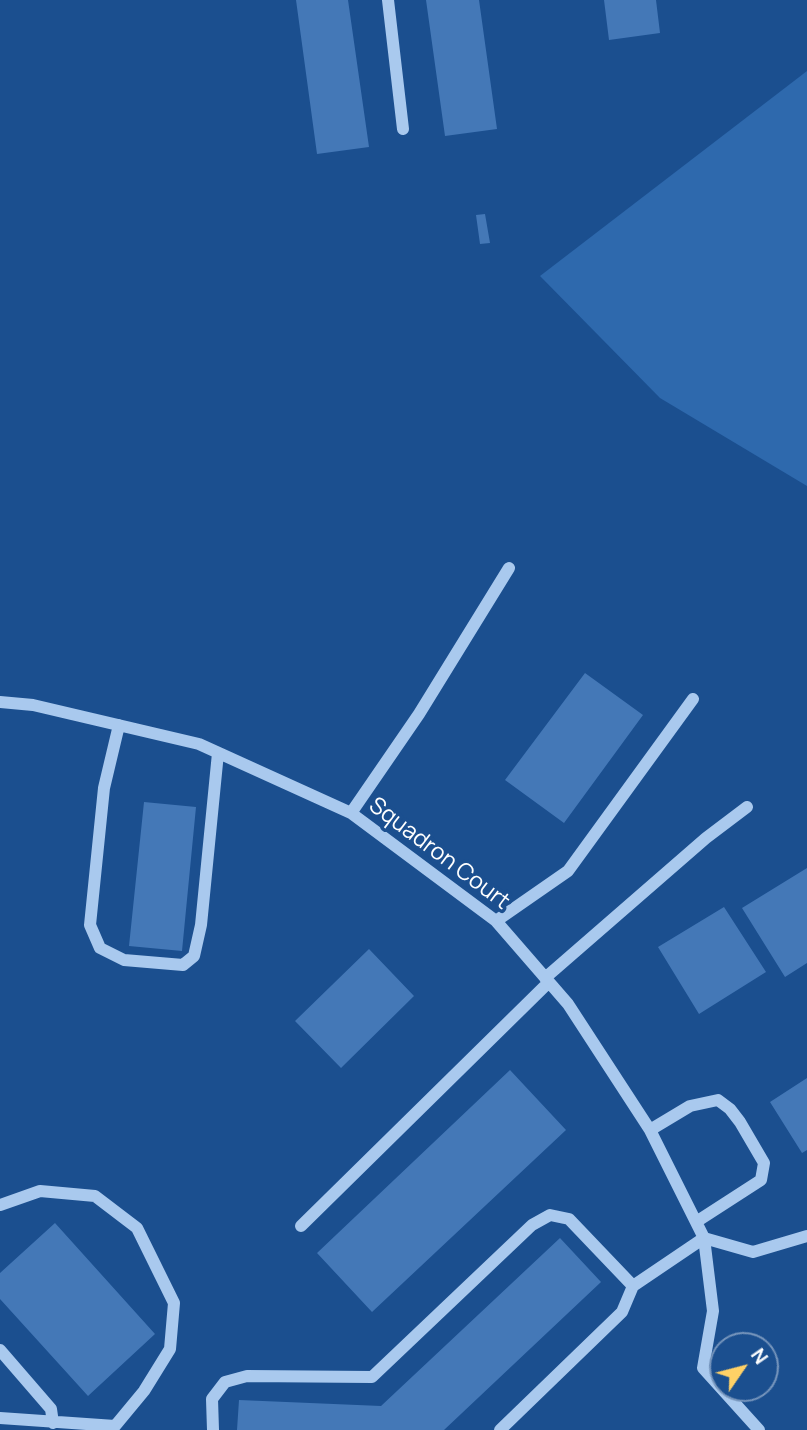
<!DOCTYPE html>
<style>
body{margin:0}
#map{position:relative;width:807px;height:1430px;overflow:hidden;background:#1b4f8f;font-family:Manrope,sans-serif}
canvas{display:block}
.north{position:absolute;left:709px;top:1332px;width:70px;height:70px;box-sizing:border-box;background:#1b4f8f;border:2px solid #7695bc;border-radius:50%;rotate:55deg;font-size:19px;font-weight:700;line-height:28px;text-align:center;color:#fff}
.north::after{content:'';display:block;margin:auto;width:24px;height:32px;background:#ffd166;clip-path:polygon(50% 0,100% 100%,50% 72%,0 100%)}
</style>
<div id="map">
<canvas width="807" height="1430"></canvas>
<div class="north">N</div>
</div>
<script>
const g = document.querySelector('canvas').getContext('2d');
g.lineJoin = 'round';
function fill(path, color) { g.fillStyle = color; g.fill(path, 'evenodd'); }
const toPath = rows => new Path2D(rows.map(r => 'M' + r).join(''));
function stroke(path, color, width, dash) { g.strokeStyle = color; g.lineWidth = width; g.lineCap = dash ? 'butt' : 'round'; g.setLineDash(dash || []); g.stroke(path); }
function write(font, color, halo, rows, align = 'center') {
  g.font = font + ' Manrope,sans-serif'; g.lineWidth = 7; g.setLineDash([]); g.textBaseline = 'middle'; g.strokeStyle = halo; g.fillStyle = color; for (const [text, x, y, turn = 0] of rows) {
    g.save(); g.translate(x, y); g.rotate((+turn || 0) * Math.PI / 180); g.textAlign = isNaN(turn) ? turn : align; if (halo) g.strokeText(text, 0, 0); g.fillText(text, 0, 0); g.restore();
  }
}
fill(toPath([
 [807,71,807,486,660,398,540,276]
]), '#2e69ad');
fill(toPath([
 [296,0,348,0,369,147,317,154],
 [426,0,479,0,497,129,445,136],
 [604,0,656,0,660,33,609,40],
 [485,214,490,243,480,244,476,215],
 [585,673,643,715,564,823,505,780],
 [144,802,196,807,182,951,129,946],
 [807,868,807,963,785,977,742,908],
 [724,907,766,972,699,1014,658,947],
 [369,949,414,996,341,1068,295,1021],
 [510,1070,566,1130,372,1312,317,1253],
 [807,1078,807,1150,802,1153,770,1102],
 [55,1223,155,1334,88,1396,0,1299,0,1273],
 [560,1238,601,1282,444,1430,237,1430,239,1400,381,1406]
]), '#4478b7');
stroke(toPath([
 [388,0,403,129],
 [0,702,33,705,199,744,351,813,496,921,568,1004,650,1130,704,1238,713,1311,703,1368,759,1430],
 [119,725,104,788,90,925,100,948,124,960,183,965,194,956,201,925,218,753],
 [351,813,419,714,509,568],
 [496,921,568,871,693,699],
 [545,978,706,838,747,807],
 [650,1130,690,1106,718,1100,730,1109,740,1122,764,1163,761,1180,696,1222],
 [0,1205,40,1191,95,1196,137,1228,174,1303,170,1349,144,1391,115,1426,0,1418],
 [301,1226,549,982],
 [0,1350,51,1409,53,1423],
 [213,1430,212,1399,225,1382,247,1376,372,1377,532,1225,550,1215,569,1219,633,1286],
 [500,1430,622,1312,633,1286,704,1238,753,1252,807,1236]
]), '#a9c9ee', 12);
write('23px', '#fff', '#1b4f8f', [
 ["Squadron Court",439,854,37]
]);
</script>
